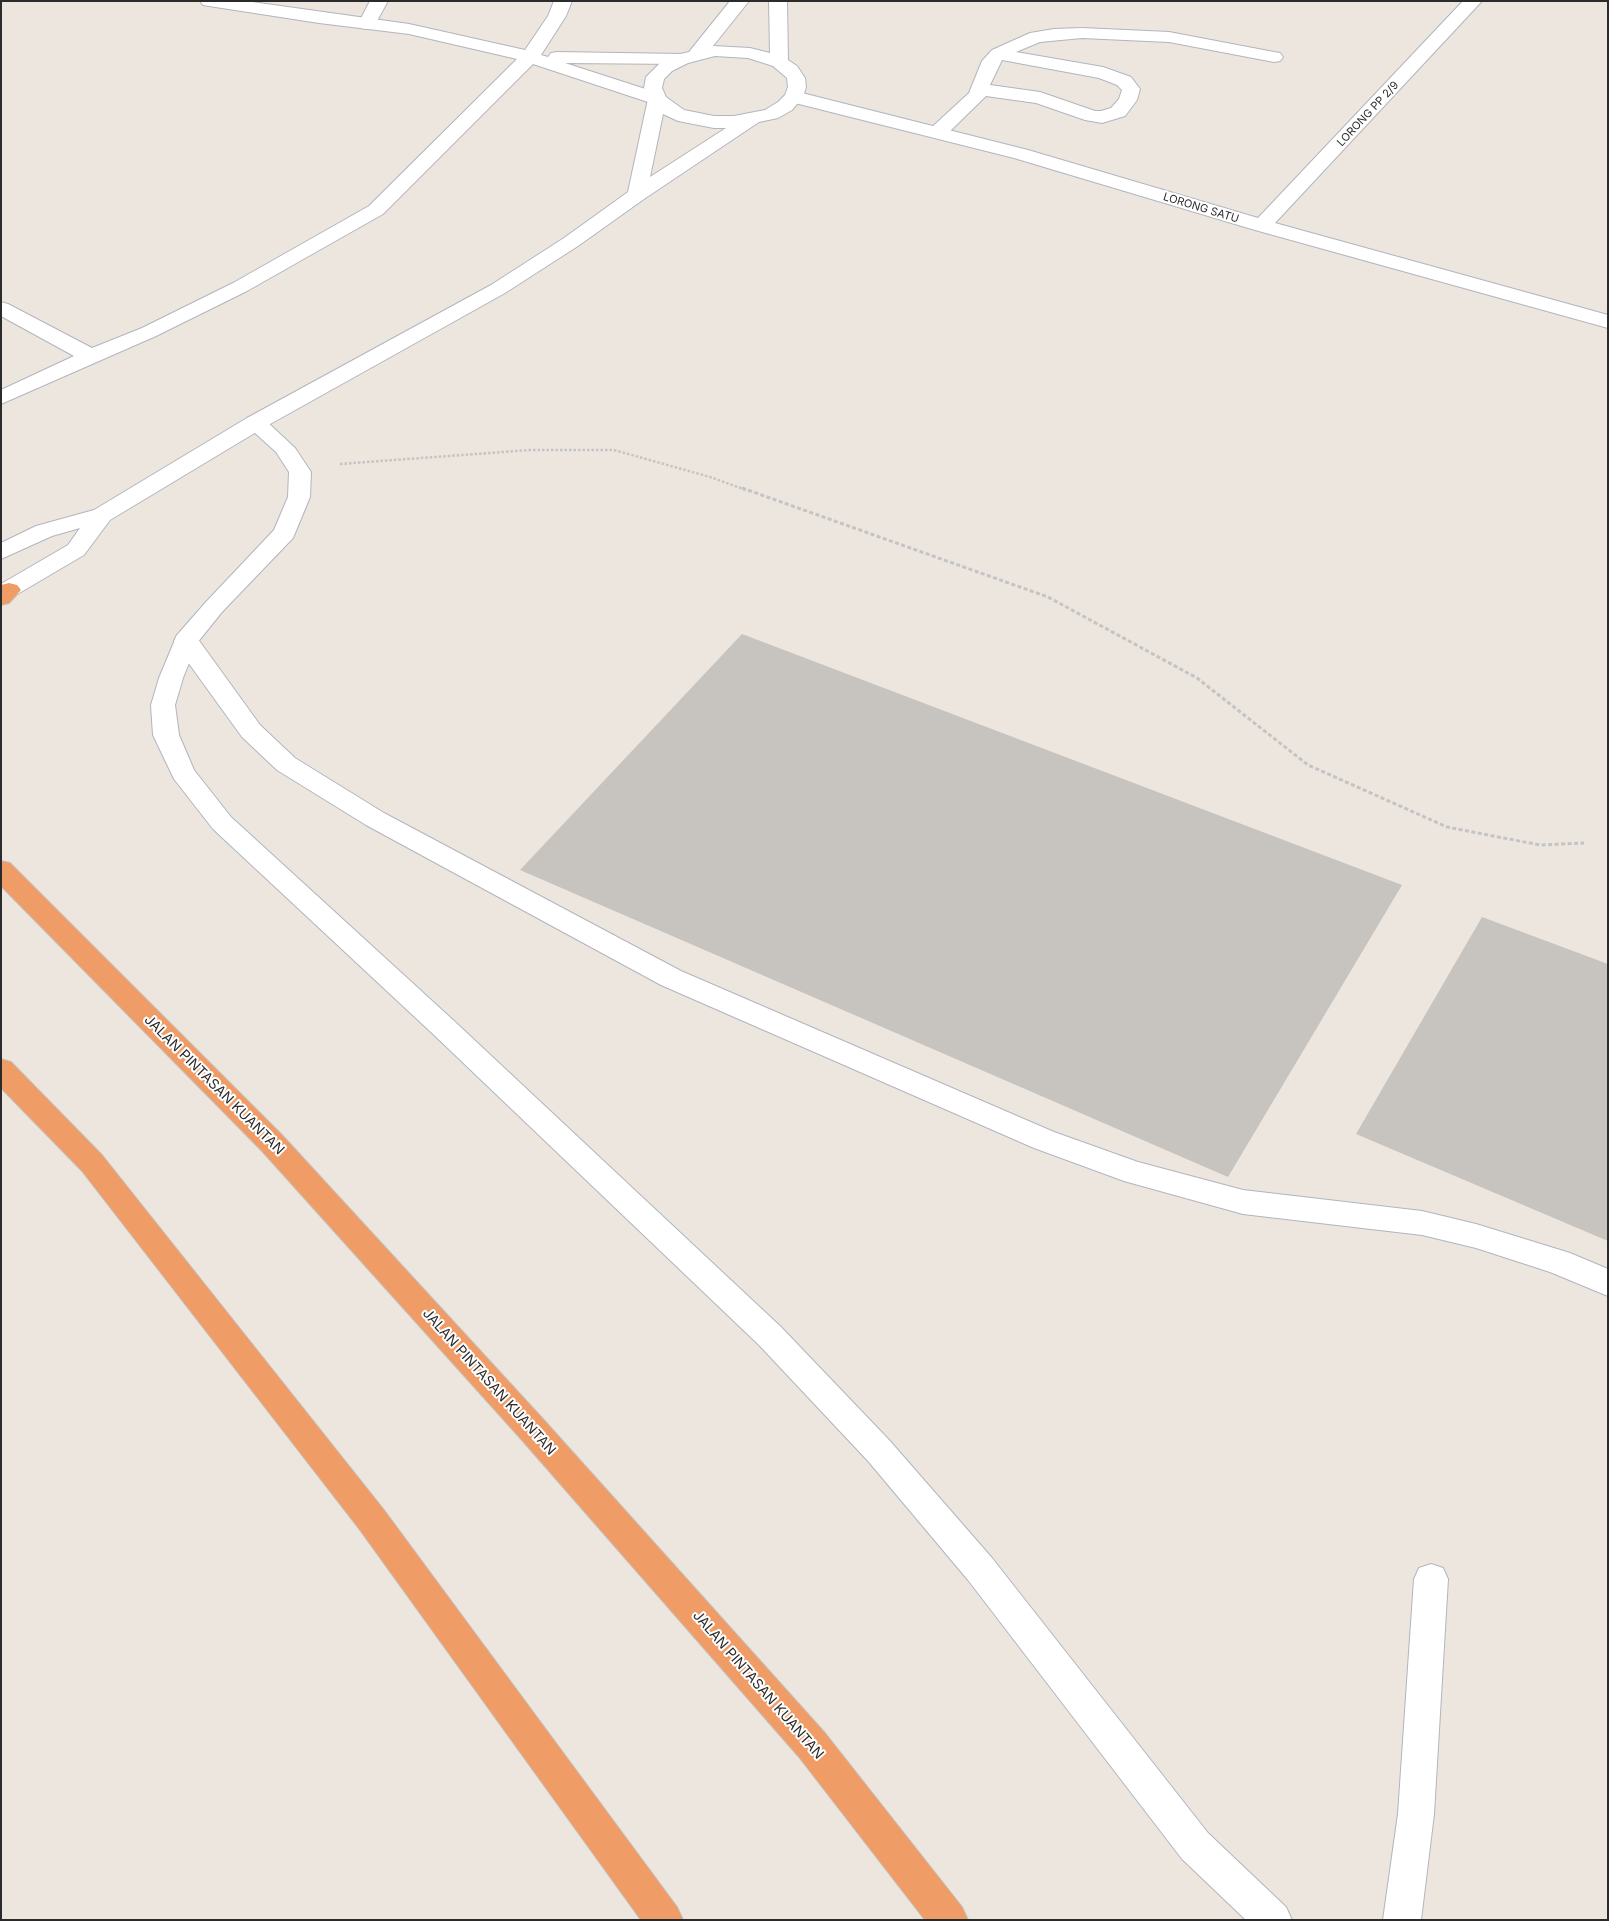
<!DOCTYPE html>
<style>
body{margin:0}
#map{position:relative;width:1609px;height:1921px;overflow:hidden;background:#ece6df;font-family:Inter,sans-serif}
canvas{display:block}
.frame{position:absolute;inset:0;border:2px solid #2b2b2b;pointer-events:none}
</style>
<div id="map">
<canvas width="1609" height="1921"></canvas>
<div class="frame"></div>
</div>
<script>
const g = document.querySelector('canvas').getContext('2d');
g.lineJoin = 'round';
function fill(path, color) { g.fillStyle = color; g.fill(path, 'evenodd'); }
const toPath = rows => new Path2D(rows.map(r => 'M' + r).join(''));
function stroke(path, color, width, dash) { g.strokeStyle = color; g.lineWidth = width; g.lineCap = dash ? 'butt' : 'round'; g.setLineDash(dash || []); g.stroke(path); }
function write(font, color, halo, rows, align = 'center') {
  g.font = font + ' Inter,sans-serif'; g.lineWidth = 4; g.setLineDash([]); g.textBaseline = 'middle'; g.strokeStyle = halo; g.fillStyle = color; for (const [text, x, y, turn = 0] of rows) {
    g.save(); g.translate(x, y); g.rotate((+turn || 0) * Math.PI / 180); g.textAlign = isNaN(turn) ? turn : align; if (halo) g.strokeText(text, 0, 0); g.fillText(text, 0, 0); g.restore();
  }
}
fill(toPath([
 [742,634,1402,885,1228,1177,520,870],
 [1482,917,1608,964,1608,1241,1356,1134]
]), '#c7c3be');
const lane = toPath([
 [370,1,388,1,373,28,367,29,361,28,358,24,370,1],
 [1082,28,1169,32,1274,52,1280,53,1283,57,1280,61,1274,62,1169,42,1082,38,1040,42,1016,52,1103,67,1131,77,1140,89,1137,100,1125,116,1102,123,1085,120,1036,103,986,96,945,136,938,138,931,136,928,132,931,128,969,93,982,61,992,50,1030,33,1054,29,1082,28],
 [1002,60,1099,78,1117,85,1122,90,1119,99,1111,108,1101,111,1095,111,1040,92,990,85,1002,60],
 [186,633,195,635,260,725,295,758,384,813,681,971,1054,1132,1138,1162,1243,1190,1422,1211,1476,1224,1570,1253,1608,1269,1608,1296,1550,1272,1476,1248,1422,1235,1243,1214,1124,1181,1034,1148,661,985,366,825,277,770,242,737,177,647,174,641,177,635,186,633],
 [1431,1564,1443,1568,1448,1579,1434,1814,1421,1920,1383,1920,1398,1814,1414,1579,1419,1568,1431,1564]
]);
const street = toPath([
 [200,1,245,1,409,24,525,50,548,16,554,1,572,1,566,16,541,55,548,57,551,53,557,52,682,54,688,55,691,59,688,63,682,64,565,63,664,95,666,99,664,103,657,105,533,64,383,214,247,291,156,336,1,404,1,390,74,356,1,316,1,302,8,304,92,348,142,328,233,283,369,206,517,59,409,34,319,23,209,6,203,5,200,1],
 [1463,1,1482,1,1275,223,1608,315,1608,328,1255,230,1014,158,787,101,785,97,787,93,794,91,1028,150,1258,218,1463,1],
 [255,416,263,418,295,448,311,472,310,497,293,538,222,612,197,643,183,678,175,705,179,735,194,770,231,817,453,1020,781,1327,890,1441,992,1558,1208,1833,1286,1907,1292,1920,1246,1920,1182,1859,968,1580,868,1461,759,1345,433,1034,213,829,174,779,153,735,151,705,159,678,177,635,206,602,274,530,288,497,289,472,276,452,244,423,247,418,255,416]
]);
const secondary = toPath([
 [730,1,749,1,713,46,750,48,770,53,769,1,787,1,788,60,797,66,805,78,806,87,803,97,792,110,778,118,759,122,644,199,578,246,505,293,263,428,110,520,84,555,9,599,1,601,1,584,68,545,80,528,52,536,1,559,1,543,36,526,94,510,247,418,491,285,564,238,628,192,648,99,644,88,646,77,660,63,676,55,689,52,730,1],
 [715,56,748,58,773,66,787,78,788,87,785,95,778,102,765,110,734,116,714,116,684,110,666,97,662,88,664,79,672,71,688,63,715,56],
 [663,114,678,121,714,128,726,128,650,177,663,114]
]);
const highway = toPath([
 [9,583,17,585,21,590,9,603,1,605,1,585,9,583],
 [1,861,10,863,282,1135,543,1419,825,1733,962,1907,968,1920,925,1920,799,1757,521,1439,262,1151,1,886,1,861],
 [1,1059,11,1062,102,1155,384,1510,677,1907,683,1920,641,1920,360,1530,82,1171,1,1088,1,1059]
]);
stroke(lane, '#b2b5bd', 2);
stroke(street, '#b2b5bd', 2);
stroke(secondary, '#b2b5bd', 2);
stroke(highway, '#c4c4c4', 2);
stroke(toPath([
 [340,464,530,450,614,450,710,477,746,490]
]), '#c4c4c4', 2.5, [2.5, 2]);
stroke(toPath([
 [742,488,1048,597,1197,678,1308,765,1447,827,1540,845,1584,843]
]), '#c4c4c4', 3, [4, 2.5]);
fill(lane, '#fff');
fill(street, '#fff');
fill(secondary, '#fff');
fill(highway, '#f09c66');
write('11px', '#2b2b2b', '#fff', [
 ["LORONG PP 2/9",1368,114,-47],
 ["LORONG SATU",1201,208,17]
]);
write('14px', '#2b2b2b', '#fff', [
 ["JALAN PINTASAN KUANTAN",214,1085,45],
 ["JALAN PINTASAN KUANTAN",489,1382,48],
 ["JALAN PINTASAN KUANTAN",758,1685,49]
]);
</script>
